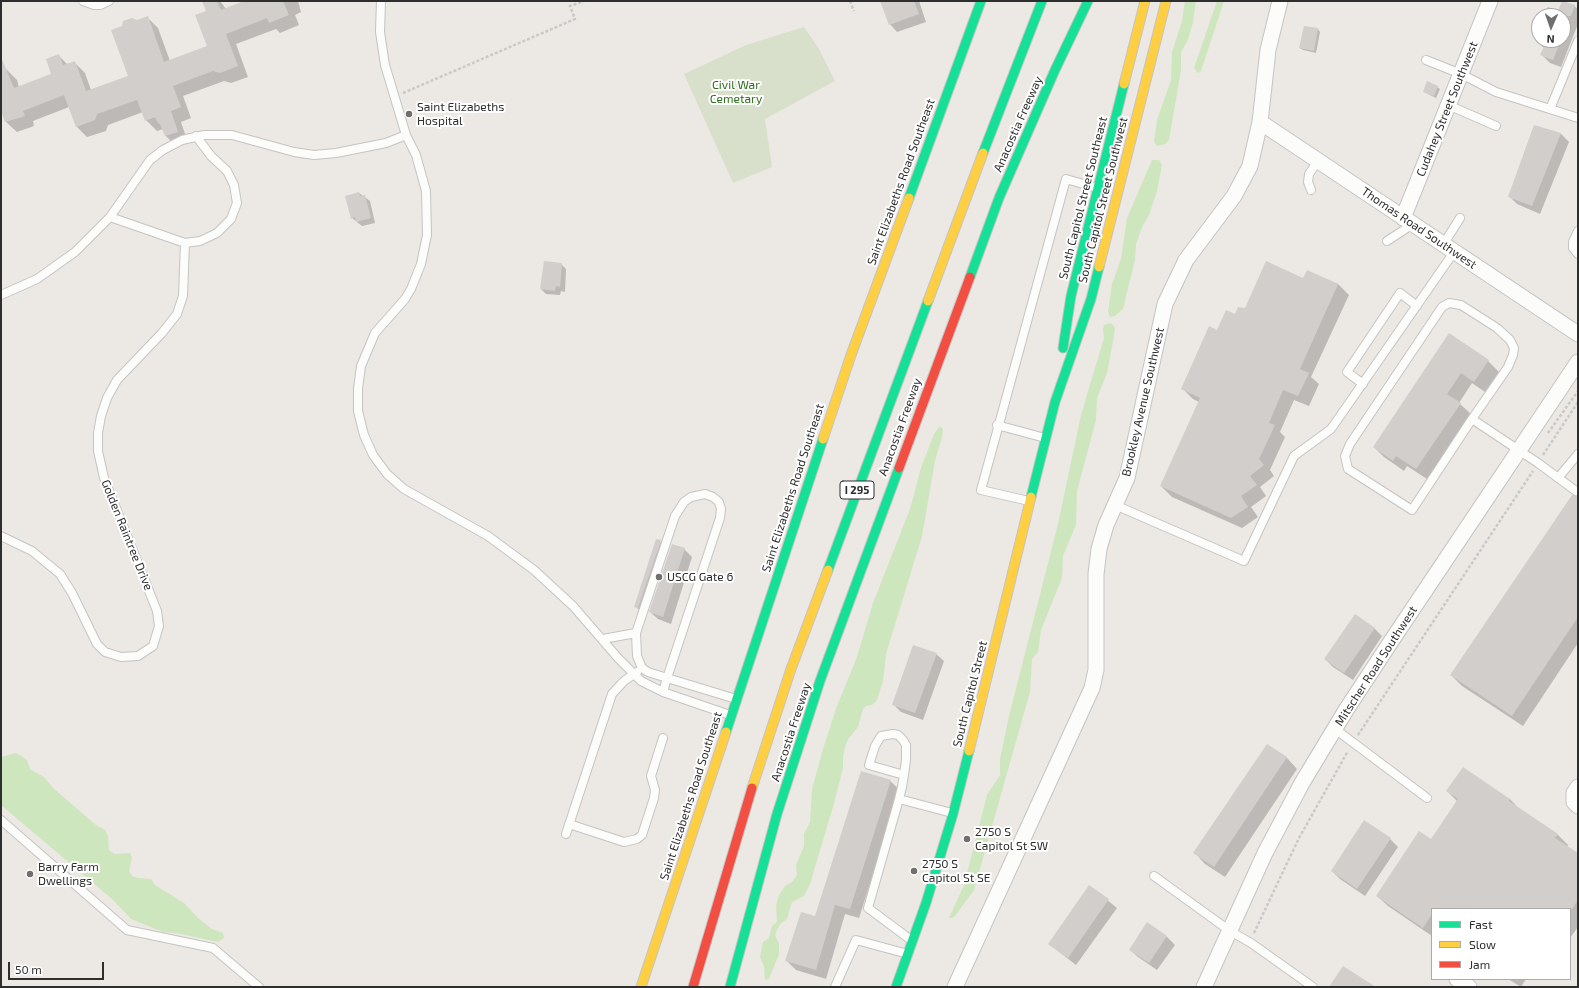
<!DOCTYPE html>
<style>
body{margin:0}
#map{position:relative;width:1579px;height:988px;overflow:hidden;background:#ece8e4;font-family:"Exo 2",sans-serif}
canvas{display:block}
.frame{position:absolute;inset:0;border:2px solid #2e2e2e;pointer-events:none}
.legend{position:absolute;left:1431px;top:908px;width:140px;height:72px;box-sizing:border-box;background:#fff;border:1px solid #ababab;margin:0;padding:5px 7px;list-style:none;font-size:12px;color:#2e2e2e}
.legend li{display:flex;align-items:center;gap:8px;height:20px}
.legend b{width:20px;border:1px solid #ababab}
.north{position:absolute;left:1531px;top:8px;width:40px;height:40px;box-sizing:border-box;background:#fff;border:1px solid #ababab;border-radius:50%;rotate:182deg;font-size:11px;font-weight:700;line-height:16px;text-align:center;color:#2e2e2e}
.north::after{content:'';display:block;margin:auto;width:14px;height:18px;background:#706f6e;clip-path:polygon(50% 0,100% 100%,50% 72%,0 100%)}
.scale{position:absolute;left:8px;top:962px;width:96px;height:18px;box-sizing:border-box;border:2px solid #2e2e2e;border-top:0;padding-left:5px;font-size:12px;line-height:14px;white-space:nowrap;color:#2e2e2e;-webkit-text-stroke:3px #fff;paint-order:stroke}
</style>
<div id="map">
<canvas width="1579" height="988"></canvas>
<div class="frame"></div>
<ul class="legend">
<li><b style="height:5px;background:#16e098"></b>Fast</li>
<li><b style="height:5px;background:#ffcf43"></b>Slow</li>
<li><b style="height:5px;background:#f24e42"></b>Jam</li>
</ul>
<div class="north">N</div>
<div class="scale">50 m</div>
</div>
<script>
const g = document.querySelector('canvas').getContext('2d');
g.lineJoin = 'round';
function fill(path, color) { g.fillStyle = color; g.fill(path, 'evenodd'); }
const toPath = rows => new Path2D(rows.map(r => 'M' + r).join(''));
function stroke(path, color, width, dash) { g.strokeStyle = color; g.lineWidth = width; g.lineCap = dash ? 'butt' : 'round'; g.setLineDash(dash || []); g.stroke(path); }
function write(font, color, halo, rows, align = 'center') {
  g.font = font + ' "Exo 2",sans-serif'; g.lineWidth = 4; g.setLineDash([]); g.textBaseline = 'middle'; g.strokeStyle = halo; g.fillStyle = color; for (const [text, x, y, turn = 0] of rows) {
    g.save(); g.translate(x, y); g.rotate((+turn || 0) * Math.PI / 180); g.textAlign = isNaN(turn) ? turn : align; if (halo) g.strokeText(text, 0, 0); g.fillText(text, 0, 0); g.restore();
  }
}
fill(toPath([
 [1185,1,1196,1,1193,22,1188,40,1181,52,1181,70,1169,140,1165,144,1157,146,1154,142,1157,120,1171,80,1172,52,1182,21],
 [1217,1,1224,1,1201,71,1198,73,1194,68],
 [1152,160,1159,160,1162,165,1157,191,1149,215,1142,227,1136,244,1135,260,1123,309,1115,316,1110,317,1108,312,1112,284,1121,259,1127,218],
 [1110,323,1113,325,1115,328,1114,336,1107,373,1097,398,1096,420,1077,491,1076,525,1063,556,1062,578,1041,630,1038,652,1032,659,1030,692,974,890,955,916,952,918,949,918,964,885,987,795,1000,775,1000,759,1009,716,1058,524,1081,415,1104,338,1103,330,1104,325],
 [940,426,943,429,942,437,935,461,922,536,886,654,883,681,877,700,872,705,866,706,863,709,858,727,849,738,846,744,843,756,843,768,833,807,810,884,804,896,792,902,787,919,780,924,775,935,779,944,779,954,769,979,765,980,764,966,760,957,763,942,769,938,772,926,777,922,776,906,779,895,785,886,792,882,797,875,796,865,804,846,804,834,810,822,812,789,823,749,837,706,857,657,873,603,910,509,921,468,934,434],
 [16,753,27,760,30,769,44,777,53,788,96,825,105,830,108,836,109,850,114,854,130,853,132,858,129,871,132,876,138,878,151,879,155,885,184,903,198,918,212,929,223,933,224,938,218,942,176,933,163,932,131,919,112,899,1,805,1,757]
]), '#cee6be');
fill(toPath([
 [804,27,819,49,835,81,765,119,772,167,733,183,684,74,746,45]
]), '#d8e0cc');
fill(toPath([
 [203,1,220,1,226,9,247,1,298,1,301,12,295,15,299,25,280,33,276,29,236,44,248,77,231,83,224,81,183,96,191,118,181,122,188,143,176,146,166,136,163,129,157,131,146,120,143,112,108,125,106,131,87,137,77,127,69,107,33,121,34,126,17,132,6,122,1,109,1,71,6,69,17,80,19,87,52,74,59,56,68,65,75,63,85,73,91,90,129,76,137,21,147,17,158,28,170,61,208,46,207,11],
 [881,1,919,1,926,22,897,32,890,24],
 [1563,1,1574,6,1578,9,1578,24,1561,67,1550,63,1542,55,1544,48,1535,40,1539,29,1539,40,1563,40,1563,16,1544,16,1548,7,1559,12],
 [1318,29,1320,32,1316,53,1303,50,1300,48],
 [1437,87,1440,89,1436,98,1424,92],
 [1534,126,1561,134,1569,142,1540,214,1517,204,1509,196],
 [359,193,370,201,375,223,362,226,352,218],
 [561,264,566,269,565,292,561,291,560,295,546,294,541,289],
 [1308,271,1338,284,1349,295,1311,377,1319,384,1309,406,1294,400,1280,432,1285,437,1270,470,1274,476,1260,487,1266,496,1251,507,1258,517,1242,528,1172,497,1161,486,1199,402,1193,399,1182,388,1218,331,1235,315,1245,309,1304,279],
 [1449,335,1488,361,1499,372,1485,392,1472,383,1459,403,1471,414,1427,479,1407,466,1404,471,1384,457,1374,447],
 [1578,497,1578,643,1523,726,1462,686,1451,675],
 [661,541,668,549,646,616,635,606],
 [684,549,692,557,671,624,658,619,650,612],
 [1374,628,1382,636,1353,680,1333,667,1325,659],
 [936,654,944,661,923,720,901,712,893,704],
 [1267,745,1287,758,1297,769,1225,877,1205,864,1195,853],
 [890,781,900,790,859,918,845,914,826,979,796,970,787,961,816,917],
 [1447,791,1510,799,1519,809,1557,834,1568,845,1567,847,1578,854,1578,927,1570,938,1570,909,1432,909,1432,936,1388,906,1377,896,1431,840,1457,801],
 [1390,839,1398,847,1365,896,1340,879,1332,871],
 [1090,886,1117,908,1076,965,1049,944],
 [1147,924,1167,937,1175,945,1157,970,1138,957,1130,950],
 [1508,979,1526,979,1521,987]
]), '#0003');
fill(toPath([
 [202,1,217,1,221,10,244,1,283,1,289,15,269,23,267,18,226,34,238,66,220,73,213,71,173,86,181,107,171,111,178,132,165,136,160,124,158,123,155,117,145,121,137,100,97,114,95,120,76,127,64,95,23,111,25,116,5,122,1,111,1,57,14,88,51,74,46,59,59,54,63,65,75,61,86,91,128,76,111,30,122,26,123,21,132,18,137,20,148,16,164,62,207,46,195,15,206,11],
 [880,1,914,1,919,14,889,25],
 [1562,1,1575,5,1571,16,1556,16],
 [1304,26,1318,28,1314,51,1299,48],
 [1547,40,1561,40,1553,60,1540,55],
 [1427,81,1438,86,1434,96,1423,92],
 [1534,125,1561,133,1532,206,1508,197],
 [359,192,360,196,365,195,371,218,356,222,355,217,351,219,345,196],
 [544,261,562,263,560,287,556,286,555,291,540,289],
 [1266,261,1303,278,1307,270,1338,284,1300,369,1309,373,1298,396,1283,390,1269,423,1275,425,1259,459,1264,465,1250,476,1257,485,1241,496,1248,507,1231,518,1160,486,1200,398,1181,389,1209,326,1217,330,1226,310,1235,314,1238,307,1245,308],
 [1449,333,1489,360,1474,382,1461,373,1447,394,1461,403,1416,469,1396,456,1393,461,1373,447],
 [1572,495,1578,496,1578,617,1512,716,1450,675],
 [656,539,661,540,638,608,634,607],
 [672,544,685,548,663,617,649,612],
 [1355,614,1375,628,1344,673,1324,659],
 [913,645,937,653,915,713,892,705],
 [1267,744,1287,757,1214,867,1193,853],
 [1463,767,1510,799,1509,801,1558,834,1555,838,1578,853,1578,900,1572,909,1432,909,1432,914,1423,928,1376,896,1419,831,1431,839,1458,799,1446,791],
 [861,771,891,780,850,909,835,905,816,970,785,961,801,912,815,916],
 [1364,820,1391,838,1357,889,1331,871],
 [1089,885,1109,899,1068,958,1048,944],
 [1147,922,1167,936,1149,963,1129,950],
 [1343,966,1376,987,1329,987]
]), '#d1cecb');
const lane = toPath([
 [83,1,94,5,100,5,109,1],
 [1426,60,1461,74,1496,92,1578,118],
 [1448,105,1496,126],
 [1550,109,1578,41],
 [406,135,416,155,426,191,427,235,421,264,411,289,405,299,375,333,361,366,358,389,358,411,364,435,373,455,387,474,404,489,488,536,534,570,573,606,618,658,641,681,663,692,730,715],
 [1311,190,1308,182,1309,174,1318,161],
 [1578,231,1573,242,1573,248,1578,254],
 [1387,241,1413,224],
 [185,243,200,241,217,233,231,219,237,203,234,185,227,171,211,156,196,136],
 [1443,245,1460,218],
 [1,295,37,279,75,252,110,217,150,160,163,150,182,140,204,135,232,135,294,152,314,155,336,153,386,143,406,135,385,65,380,32,381,1],
 [1363,384,1347,372,1400,293,1417,306],
 [1472,419,1412,510,1348,469,1345,456,1350,444,1442,307,1449,303,1461,305,1497,328,1510,340,1514,348,1513,355,1508,367,1472,419,1538,463,1576,491],
 [997,425,1045,438],
 [1558,478,1578,454],
 [1029,501,981,490,1066,179,1097,188],
 [1115,505,1244,561,1294,456,1331,429,1454,252],
 [1,536,32,551,60,574,72,593,97,644,105,652,121,657,138,656,153,646,159,626,157,611,104,478,98,451,98,433,101,416,107,398,117,380,162,333,177,314,183,296,185,243,110,217],
 [603,639,636,633],
 [663,692,667,678,720,518,721,509,719,502,713,497,705,494,691,497,684,502,675,516,636,633,637,656,642,668,648,672,667,678,736,699],
 [1335,729,1427,798],
 [904,775,869,765,875,746,881,736,893,734,898,735,903,740,906,745,906,760,904,775,902,787,899,799,868,908,911,940],
 [899,799,952,813],
 [1,820,127,930,213,948,259,987],
 [569,824,624,842,637,839,642,835,654,798,655,790,651,776,663,738],
 [566,834,612,694,624,681,637,672],
 [1154,876,1230,931,1251,943,1313,987],
 [835,987,856,940,908,954]
]);
const street = toPath([
 [1260,122,1578,334],
 [1403,218,1490,1],
 [1578,787,1574,793,1574,802,1578,806],
 [1457,979,1469,987],
 [955,987,1092,688,1096,670,1096,574,1099,549,1106,525,1127,478,1165,304,1186,260,1234,196,1250,166,1260,122,1268,50,1280,1],
 [1204,987,1265,853,1302,783,1346,710,1392,640,1578,362]
]);
const fast = toPath([
 [983,153,1042,1],
 [909,198,981,1],
 [970,277,999,198,1055,70,1088,1],
 [1063,348,1071,296,1124,84],
 [1031,497,1055,402,1091,299,1099,267],
 [828,570,928,301],
 [726,732,823,439],
 [730,987,777,814,820,681,899,468],
 [896,987,926,903,953,814,969,751]
]);
const slow = toPath([
 [1124,84,1145,1],
 [1099,267,1166,1],
 [928,301,983,153],
 [823,439,851,355,909,198],
 [969,751,1031,497],
 [752,788,791,669,828,570],
 [641,987,726,732]
]);
const jam = toPath([
 [899,468,970,277],
 [693,987,752,788]
]);
stroke(lane, '#c5c4c5', 10);
stroke(street, '#c5c4c5', 17);
stroke(fast, '#c5c4c5', 11);
stroke(slow, '#c5c4c5', 11);
stroke(jam, '#c5c4c5', 11);
stroke(toPath([
 [850,1,854,11],
 [403,93,575,19,570,6,584,1],
 [1548,433,1578,391],
 [1543,455,1578,402],
 [1358,735,1533,471],
 [1254,933,1299,838,1348,751]
]), '#c9c9c8', 2.5, [3, 2]);
stroke(lane, '#fcfcfb', 8);
stroke(street, '#fcfcfb', 15);
stroke(fast, '#16e098', 9);
stroke(slow, '#ffcf43', 9);
stroke(jam, '#f24e42', 9);
for (const [x, y, r, color] of [
 [409,114,4,"#706f6e"],
 [659,577,4,"#706f6e"],
 [967,839,4,"#706f6e"],
 [914,871,4,"#706f6e"],
 [30,874,4,"#706f6e"]
]) { const dot = new Path2D(); dot.arc(x, y, r, 0, 2 * Math.PI); g.fillStyle = color; g.fill(dot); stroke(dot, '#fff', 1.5); }
for (const [x, y, w] of [
 [857,490,34]
]) { const box = new Path2D(); box.roundRect(x - w / 2, y - 9, w, 18, 3); g.fillStyle = '#fff'; g.fill(box); stroke(box, '#2e2e2e', 1); }
write('bold 11px', '#2e2e2e', null, [
 ["I 295",857,490]
]);
write('12px', '#2c6e1b', '#fff', [
 ["Civil War",736,85],
 ["Cemetary",736,99]
]);
write('12px', '#2e2e2e', '#fff', [
 ["Saint Elizabeths",417,107],
 ["Hospital",417,121],
 ["USCG Gate 6",667,577],
 ["2750 S",975,832],
 ["Capitol St SW",975,846],
 ["2750 S",922,864],
 ["Capitol St SE",922,878],
 ["Barry Farm",38,867],
 ["Dwellings",38,881]
], 'left');
write('12px', '#2e2e2e', '#fff', [
 ["Cudahey Street Southwest",1447,109,-68],
 ["Anacostia Freeway",1018,124,-66],
 ["Saint Elizabeths Road Southeast",901,182,-70],
 ["South Capitol Street Southeast",1083,198,-76],
 ["South Capitol Street Southwest",1103,200,-76],
 ["Thomas Road Southwest",1419,228,34],
 ["Brookley Avenue Southwest",1143,402,-77],
 ["Anacostia Freeway",900,427,-70],
 ["Saint Elizabeths Road Southeast",793,488,-72],
 ["Golden Raintree Drive",127,535,68],
 ["Mitscher Road Southwest",1376,666,-57],
 ["South Capitol Street",970,694,-76],
 ["Anacostia Freeway",791,732,-72],
 ["Saint Elizabeths Road Southeast",691,796,-72]
]);
</script>
